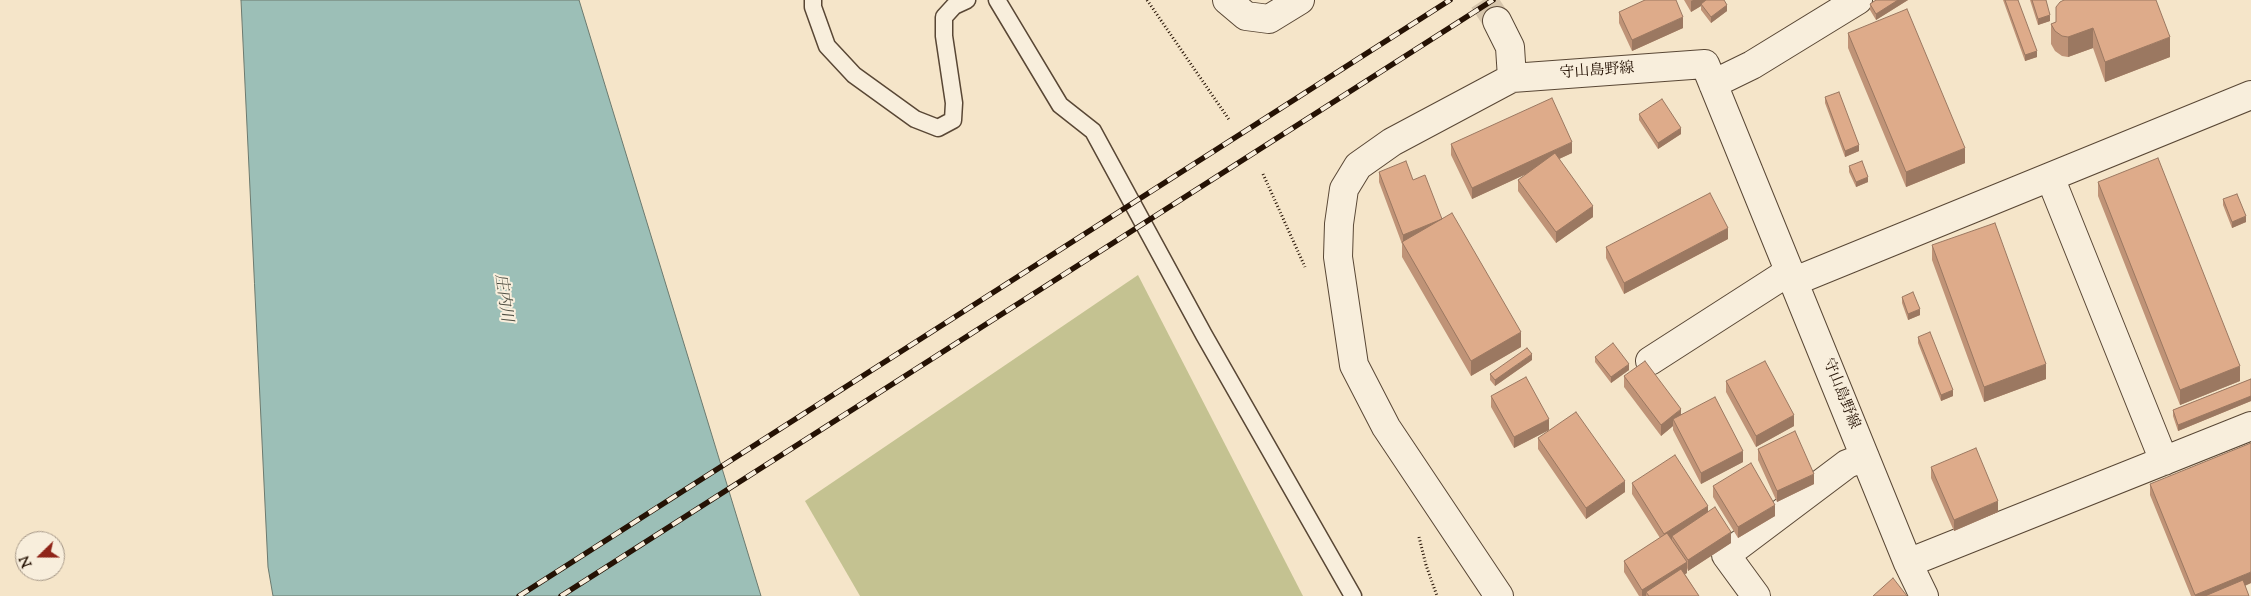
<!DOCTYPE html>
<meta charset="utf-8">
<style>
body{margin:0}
#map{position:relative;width:2251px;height:596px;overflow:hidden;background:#f5e5c9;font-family:"Sorts Mill Goudy",serif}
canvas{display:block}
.north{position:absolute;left:15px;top:531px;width:50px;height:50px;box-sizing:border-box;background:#f8eedc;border:1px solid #a49686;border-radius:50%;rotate:248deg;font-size:14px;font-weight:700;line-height:20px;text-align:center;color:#251204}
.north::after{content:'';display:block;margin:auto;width:18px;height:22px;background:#8f2418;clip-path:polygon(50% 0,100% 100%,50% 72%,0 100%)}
</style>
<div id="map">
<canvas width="2251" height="596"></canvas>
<div class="north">N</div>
</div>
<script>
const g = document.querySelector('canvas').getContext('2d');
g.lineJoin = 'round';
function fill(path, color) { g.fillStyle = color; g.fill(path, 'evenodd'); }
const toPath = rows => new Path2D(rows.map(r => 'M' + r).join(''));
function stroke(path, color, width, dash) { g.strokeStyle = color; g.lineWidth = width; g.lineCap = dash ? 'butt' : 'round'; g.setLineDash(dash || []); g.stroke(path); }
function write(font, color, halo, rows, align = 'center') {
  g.font = font + ' "Sorts Mill Goudy","Noto Serif JP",serif'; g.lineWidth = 4; g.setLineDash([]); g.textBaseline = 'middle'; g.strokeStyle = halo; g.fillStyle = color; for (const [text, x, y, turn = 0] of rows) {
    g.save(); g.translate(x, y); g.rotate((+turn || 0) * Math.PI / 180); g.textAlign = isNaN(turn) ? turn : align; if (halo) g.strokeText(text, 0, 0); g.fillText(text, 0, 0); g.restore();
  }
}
fill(toPath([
 [1138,275,1303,596,860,596,805,501]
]), '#c4c291');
const water = toPath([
 [241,0,579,0,761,596,273,596,268,567,241,0]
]);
fill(water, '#9cbfb7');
stroke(water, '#6c7a6f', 1);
stroke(toPath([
 [1483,0,1497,21]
]), '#d6c5ab', 28, [28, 14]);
const service = toPath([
 [813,0,813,7,827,46,854,75,915,119,938,128,953,120,954,103,944,36,944,17,954,6,967,0],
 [997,0,1060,105,1093,131,1204,335,1353,596]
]);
const minor = toPath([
 [1227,0,1246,16,1269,19,1300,0],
 [1497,21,1510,47,1512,78],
 [1713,84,1752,65,1858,0],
 [2050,177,2164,461],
 [1795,281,2251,95],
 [1650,361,1790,271],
 [1908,563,2251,426],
 [1499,596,1386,427,1354,365,1338,257,1339,224,1344,189,1358,166,1392,142,1512,78,1705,64,1908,563,1924,596],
 [1756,596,1726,555,1847,464,1865,457]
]);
stroke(service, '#594735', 19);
stroke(minor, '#594735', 30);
stroke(toPath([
 [1147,0,1230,121],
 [1263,174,1305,267],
 [1419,537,1426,565,1437,596]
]), '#251204', 3, [1, 2.5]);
stroke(service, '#f8eedc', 16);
stroke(minor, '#f8eedc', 28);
const rail = toPath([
 [519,596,1450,0],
 [561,596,1493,0]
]);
stroke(rail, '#251204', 5.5);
stroke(rail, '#f8eedc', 4, [11]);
fill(toPath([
 [1684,0,1724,0,1727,11,1711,23,1701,10,1701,6,1691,12],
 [1876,0,1908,0,1876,20,1870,10,1870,4],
 [2003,0,2018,0,2037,57,2025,61],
 [2030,0,2046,0,2050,21,2038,25],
 [2064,0,2170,57,2105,82,2093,48,2068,57,2062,56,2055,51,2051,44,2051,24,2056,22],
 [1619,12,1683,28,1632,51,1619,23],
 [1848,33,1965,163,1906,187,1848,48],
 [1825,97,1859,151,1845,157,1825,103],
 [1639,114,1681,134,1658,149,1639,120],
 [1451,144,1572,153,1559,159,1593,217,1556,243,1518,191,1518,180,1528,173,1472,199,1451,155],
 [1849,166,1868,182,1856,187,1849,172],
 [1379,172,1413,180,1442,219,1521,347,1471,376,1402,257,1402,244,1379,182],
 [2098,182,2240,381,2180,405,2098,196],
 [2223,199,2246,222,2232,228,2223,205],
 [1728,239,1624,294,1606,258,1606,247],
 [1932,245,2046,379,1984,402,1932,260],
 [1902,297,1920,315,1908,320,1902,303],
 [1918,337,1953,396,1941,401,1918,343],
 [1595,357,1629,370,1611,383,1595,362],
 [1532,360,1495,386,1490,380,1490,374],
 [1624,376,1681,415,1743,462,1701,484,1673,430,1673,426,1661,436,1624,387],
 [2251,379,2251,401,2178,431,2173,416,2173,410],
 [1726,381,1794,426,1756,447,1726,392],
 [1491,396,1549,430,1514,448,1491,407],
 [1538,438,1625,492,1586,519,1538,449],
 [1758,449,1814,484,1777,502,1758,460],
 [1931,467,1998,512,1954,531,1931,478],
 [1632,483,1708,512,1731,543,1688,571,1687,568,1687,573,1685,574,1699,596,1639,596,1624,572,1624,561,1660,538,1632,494],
 [2150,484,2251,583,2245,586,2249,596,2191,596,2150,495],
 [1713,486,1775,516,1738,538,1713,497]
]), '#bf9377');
fill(toPath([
 [1693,0,1711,0,1701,4,1701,6,1691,12,1691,1],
 [1898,0,1908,0,1876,20,1876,14],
 [1727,5,1727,11,1711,23,1711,17],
 [2050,15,2050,21,2038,25,2038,19],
 [1683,17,1683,28,1632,51,1632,40],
 [2093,28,2093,48,2068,57,2068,37],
 [2170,37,2170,57,2105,82,2105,62],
 [2037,51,2037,57,2025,61,2025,55],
 [1681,128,1681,134,1658,149,1658,143],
 [1572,142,1572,153,1472,199,1472,188],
 [1859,145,1859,151,1845,157,1845,151],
 [1965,148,1965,163,1906,187,1906,172],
 [1868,177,1868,182,1856,187,1856,182],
 [1593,206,1593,217,1556,243,1556,232],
 [2246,216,2246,222,2232,228,2232,222],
 [1442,219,1403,243,1403,235],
 [1728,228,1728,239,1624,294,1624,283],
 [1920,309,1920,315,1908,320,1908,314],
 [1521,332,1521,347,1471,376,1471,361],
 [1532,354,1532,360,1495,386,1495,380],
 [1629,364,1629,370,1611,383,1611,377],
 [2046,364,2046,379,1984,402,1984,387],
 [2240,366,2240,381,2180,405,2180,390],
 [1953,390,1953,396,1941,401,1941,395],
 [2251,396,2251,401,2178,431,2178,425],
 [1681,409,1681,420,1673,419,1673,426,1661,436,1661,425],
 [1794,415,1794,426,1756,447,1756,436],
 [1549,419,1549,430,1514,448,1514,437],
 [1743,451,1743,462,1701,484,1701,473],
 [1814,474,1814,484,1777,502,1777,491],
 [1625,481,1625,492,1586,519,1586,508],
 [1998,501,1998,512,1954,531,1954,520],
 [1775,505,1775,516,1738,538,1738,527],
 [1708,506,1708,517,1672,536,1672,540,1664,545,1664,534],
 [1731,532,1731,543,1688,571,1688,560],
 [1687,562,1687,573,1650,596,1646,592,1646,596,1642,596,1642,590],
 [2251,572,2251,583,2219,596,2195,596,2195,595]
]), '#9b7861');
const building = toPath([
 [1645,0,1676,0,1683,17,1632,40,1619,12,1645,0],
 [1706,0,1724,0,1727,5,1711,17,1701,4,1706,0],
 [1876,0,1898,0,1876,14,1870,4,1876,0],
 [2005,0,2018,0,2037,51,2025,55,2005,0],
 [2032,0,2046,0,2050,15,2038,19,2032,0],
 [2064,0,2156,0,2170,37,2105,62,2093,28,2068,37,2062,36,2055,31,2051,24,2056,22,2056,7,2060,2,2064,0],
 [1907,9,1965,148,1906,172,1848,33,1907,9],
 [1839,92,1859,145,1845,151,1825,97,1839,92],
 [1552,98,1572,142,1472,188,1451,144,1552,98],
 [1662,99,1681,128,1658,143,1639,114,1662,99],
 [1555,153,1593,206,1556,232,1518,180,1555,153],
 [2158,158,2240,366,2180,390,2098,182,2158,158],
 [1406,161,1413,180,1425,175,1442,219,1403,235,1379,172,1406,161],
 [1862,161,1868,177,1856,182,1849,166,1862,161],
 [1710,193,1728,228,1624,283,1606,247,1710,193],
 [2237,194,2246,216,2232,222,2223,199,2237,194],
 [1452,213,1521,332,1471,361,1402,242,1452,213],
 [1995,223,2046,364,1984,387,1932,245,1995,223],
 [1913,292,1920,309,1908,314,1902,297,1913,292],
 [1930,332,1953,390,1941,395,1918,337,1930,332],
 [1613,343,1629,364,1611,377,1595,357,1613,343],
 [1527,348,1532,354,1495,380,1490,374,1527,348],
 [1645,361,1681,409,1661,425,1624,376,1645,361],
 [1765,361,1794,415,1756,436,1726,381,1765,361],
 [1526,377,1549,419,1514,437,1491,396,1526,377],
 [2251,379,2251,396,2178,425,2173,410,2251,379],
 [1715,397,1743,451,1701,473,1673,419,1715,397],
 [1576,412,1625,481,1586,508,1538,438,1576,412],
 [1795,431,1814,474,1777,491,1758,449,1795,431],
 [2251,443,2251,572,2195,595,2150,484,2251,443],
 [1976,448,1998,501,1954,520,1931,467,1976,448],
 [1675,455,1708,506,1664,534,1632,483,1675,455],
 [1751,463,1775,505,1738,527,1713,486,1751,463],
 [1715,507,1731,532,1688,560,1672,536,1715,507],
 [1667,533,1687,562,1642,590,1624,561,1667,533],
 [1681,569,1699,596,1649,596,1646,592,1681,569],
 [1893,578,1907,596,1873,596,1893,578],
 [2243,580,2249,596,2205,596,2243,580]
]);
fill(building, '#deab8a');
stroke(building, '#9b7861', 1);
write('15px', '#251204', '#f8eedc', [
 ["守山島野線",1597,72,-4],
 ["守山島野線",1840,394,68]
]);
write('italic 16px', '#4f4f43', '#f8eedc', [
 ["庄内川",502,298,82]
]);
</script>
